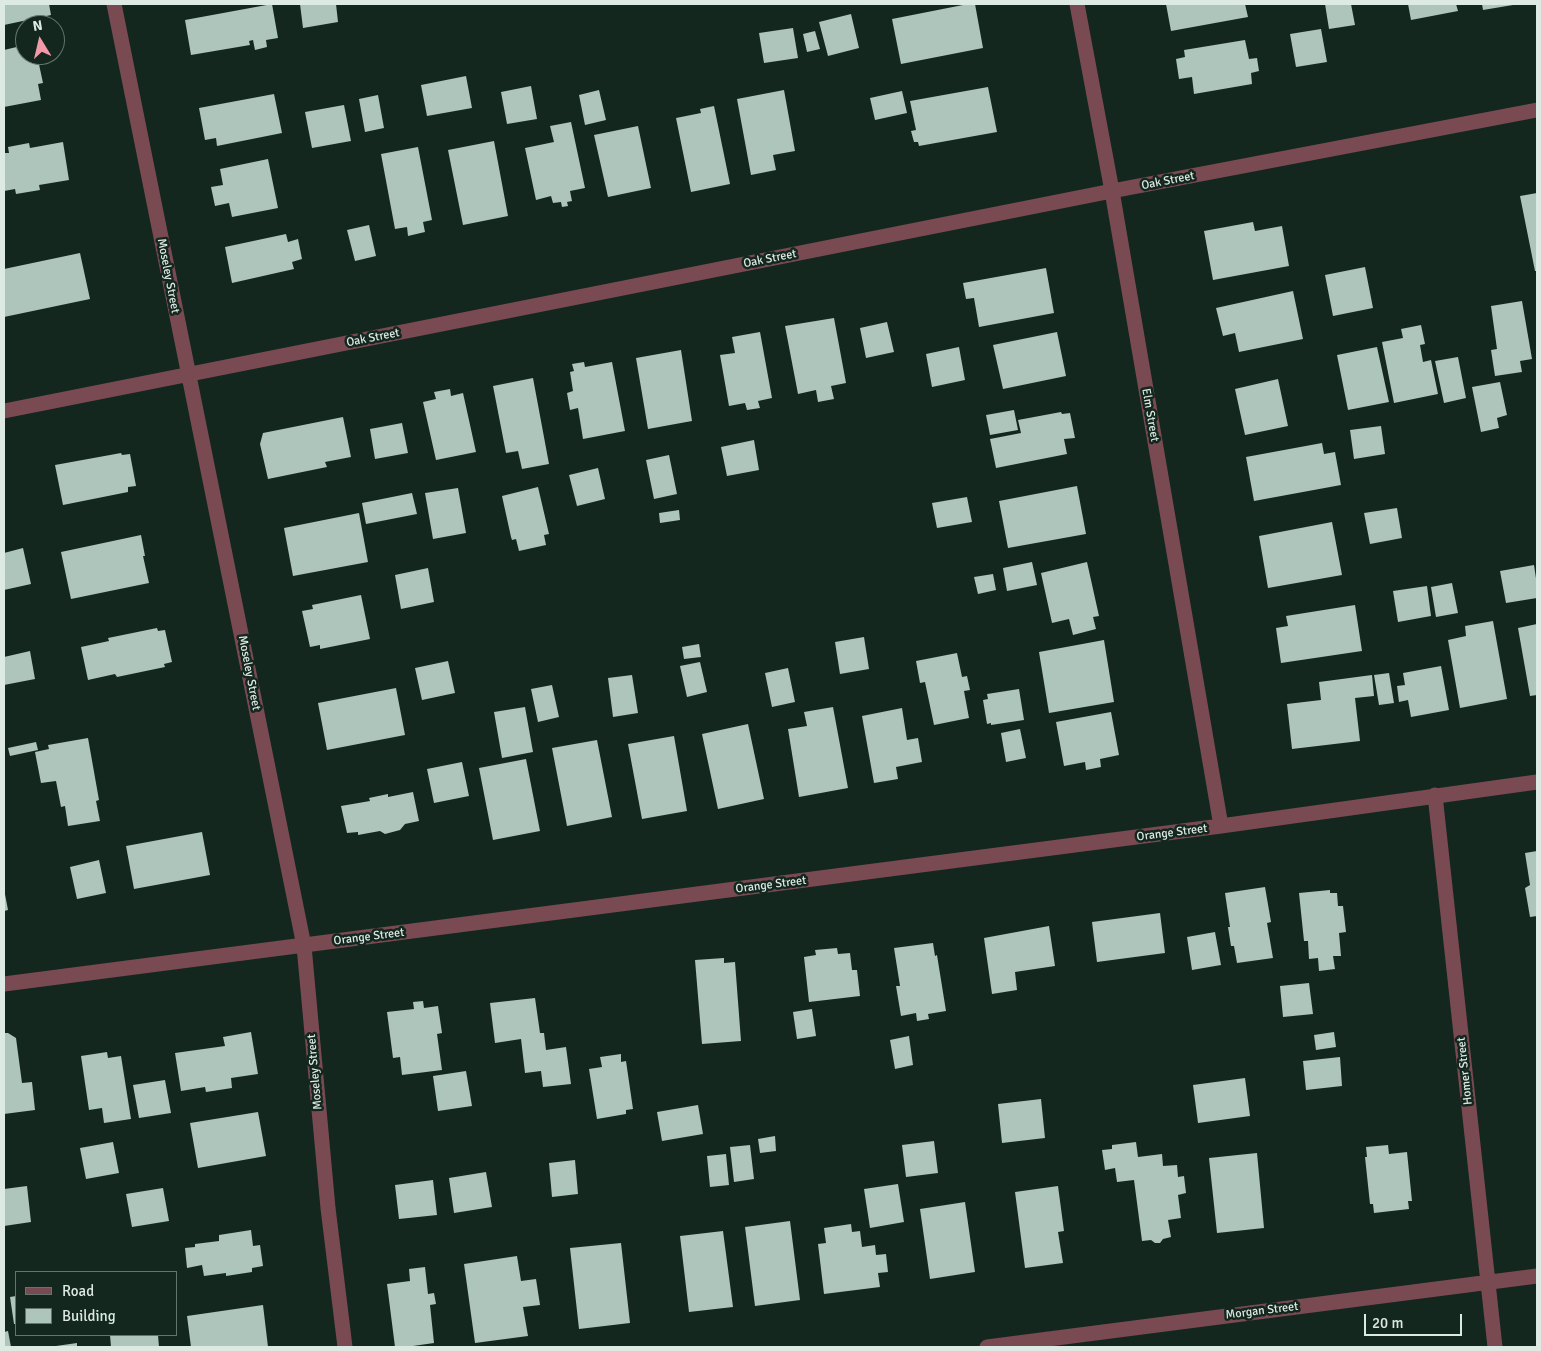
<!DOCTYPE html>
<style>
body{margin:0}
#map{position:relative;width:1541px;height:1351px;overflow:hidden;background:#13271f;font-family:Signika,sans-serif}
canvas{display:block}
.frame{position:absolute;inset:0;border:5px solid #ddeae4;pointer-events:none}
.legend{position:absolute;left:15px;top:1271px;width:162px;height:65px;box-sizing:border-box;background:#13271f;border:1px solid #64756e;margin:0;padding:6px 9px;list-style:none;font-size:15px;color:#ddeae4}
.legend li{display:flex;align-items:center;gap:10px;height:25px}
.legend b{width:25px;border:1px solid #64756e}
.north{position:absolute;left:15px;top:15px;width:50px;height:50px;box-sizing:border-box;background:#13271f;border:1px solid #64756e;border-radius:50%;rotate:351deg;font-size:14px;font-weight:700;line-height:20px;text-align:center;color:#ddeae4}
.north::after{content:'';display:block;margin:auto;width:18px;height:22px;background:#f39aaa;clip-path:polygon(50% 0,100% 100%,50% 72%,0 100%)}
.scale{position:absolute;left:1364px;top:1314px;width:98px;height:22px;box-sizing:border-box;border:2px solid #ddeae4;border-top:0;padding-left:6px;font-size:15px;line-height:18px;white-space:nowrap;color:#ddeae4;-webkit-text-stroke:4px #13271f;paint-order:stroke}
</style>
<div id="map">
<canvas width="1541" height="1351"></canvas>
<div class="frame"></div>
<ul class="legend">
<li><b style="height:6px;background:#7a4a53"></b>Road</li>
<li><b style="height:14px;background:#adc5ba"></b>Building</li>
</ul>
<div class="north">N</div>
<div class="scale">20 m</div>
</div>
<script>
const g = document.querySelector('canvas').getContext('2d');
g.lineJoin = 'round';
function fill(path, color) { g.fillStyle = color; g.fill(path, 'evenodd'); }
const toPath = rows => new Path2D(rows.map(r => 'M' + r).join(''));
function stroke(path, color, width, dash) { g.strokeStyle = color; g.lineWidth = width; g.lineCap = dash ? 'butt' : 'round'; g.setLineDash(dash || []); g.stroke(path); }
function write(font, color, halo, rows, align = 'center') {
  g.font = font + ' Signika,sans-serif'; g.lineWidth = 5; g.setLineDash([]); g.textBaseline = 'middle'; g.strokeStyle = halo; g.fillStyle = color; for (const [text, x, y, turn = 0] of rows) {
    g.save(); g.translate(x, y); g.rotate((+turn || 0) * Math.PI / 180); g.textAlign = isNaN(turn) ? turn : align; if (halo) g.strokeText(text, 0, 0); g.fillText(text, 0, 0); g.restore();
  }
}
fill(toPath([
 [4,4,49,4,51,15,4,25],
 [272,4,278,38,266,40,267,47,255,50,253,40,249,41,250,45,191,55,185,20],
 [300,4,336,4,338,22,303,28],
 [968,4,975,4,983,48,901,64,892,19],
 [1166,4,1245,4,1248,17,1171,31],
 [1325,4,1351,4,1355,25,1329,29],
 [1408,4,1456,4,1458,11,1411,20],
 [1482,4,1513,4,1513,5,1483,10],
 [851,14,859,48,828,56,819,22],
 [793,28,798,58,764,63,759,33],
 [1321,29,1327,62,1296,67,1290,34],
 [815,31,820,49,807,52,803,34],
 [1245,40,1249,59,1257,58,1259,71,1251,73,1252,84,1194,94,1192,77,1179,79,1176,59,1185,57,1184,50],
 [25,45,25,55,37,55,43,83,38,84,41,100,4,107,4,50],
 [466,76,472,108,427,116,421,85],
 [531,86,537,119,507,124,501,92],
 [988,87,997,132,919,146,918,142,914,142,911,131,916,130,910,101],
 [599,90,606,120,585,125,579,95],
 [784,90,795,151,773,155,776,170,751,175,737,99],
 [902,91,907,113,875,120,870,98],
 [274,94,282,133,217,146,216,138,205,140,199,108],
 [378,95,384,128,365,132,359,99],
 [344,105,351,141,312,148,305,112],
 [714,106,730,184,691,192,676,118,701,113,700,109],
 [571,122,585,188,570,191,572,201,567,202,568,206,562,207,561,202,553,203,551,196,536,200,525,148,554,142,550,126],
 [638,126,651,188,608,197,594,135],
 [494,141,508,216,463,225,448,150],
 [63,142,69,180,39,185,40,190,16,194,15,189,4,191,4,153,9,153,8,147,29,143,30,148],
 [418,147,432,220,423,222,425,232,408,236,407,227,395,229,381,154],
 [268,159,278,208,232,217,229,203,215,206,211,187,223,185,220,169],
 [1537,193,1537,271,1535,271,1520,196],
 [1253,222,1255,231,1282,226,1289,266,1213,280,1204,231],
 [369,225,376,256,355,261,347,230],
 [286,234,288,242,298,239,302,259,292,262,294,269,232,283,225,247],
 [80,253,90,299,4,317,4,269],
 [1365,267,1373,308,1333,316,1325,275],
 [1046,268,1054,313,979,327,974,298,966,299,963,283],
 [1293,291,1303,339,1239,352,1235,333,1223,336,1216,308],
 [1522,301,1532,359,1520,361,1522,372,1495,376,1491,350,1497,349,1491,306],
 [834,318,846,383,831,386,834,399,818,402,816,390,798,394,785,326],
 [887,322,894,352,866,358,860,328],
 [1421,325,1425,344,1420,345,1423,362,1431,360,1438,394,1394,403,1382,342,1403,338,1401,329],
 [760,332,772,398,758,401,760,408,747,410,745,403,729,406,720,355,735,353,732,337],
 [1057,332,1066,376,1003,389,993,345],
 [959,347,965,380,932,387,926,354],
 [1377,347,1389,402,1348,410,1337,355],
 [681,350,692,421,648,429,636,358],
 [1458,357,1466,398,1444,403,1435,361],
 [584,362,585,367,612,362,625,431,583,439,578,408,570,410,567,393,573,391,570,372,574,371,572,364],
 [533,378,549,464,522,469,518,451,506,453,493,386],
 [1278,379,1288,426,1245,435,1235,389],
 [1500,382,1507,415,1497,418,1499,428,1481,432,1472,387],
 [450,389,451,396,463,393,476,452,436,460,423,402,436,399,434,392],
 [1014,410,1018,430,990,435,986,415],
 [1061,412,1062,414,1070,413,1075,438,1064,439,1067,454,996,468,990,439,1021,433,1018,420],
 [343,417,351,457,325,462,327,467,268,479,260,444,263,433],
 [402,423,408,453,375,459,370,429],
 [1381,426,1385,454,1354,459,1350,430],
 [754,440,759,470,727,476,721,447],
 [1322,443,1324,454,1335,452,1341,485,1254,501,1246,457],
 [121,453,122,455,130,454,136,486,128,487,128,492,63,505,55,465],
 [669,455,677,494,654,499,646,460],
 [598,468,605,499,577,506,569,475],
 [1077,486,1086,534,1008,548,999,501],
 [538,487,549,534,544,535,546,545,519,551,516,539,512,540,511,537,502,496],
 [458,488,466,533,433,539,425,493],
 [412,493,417,514,366,524,362,503],
 [967,497,972,522,937,528,932,503],
 [1397,508,1402,538,1370,544,1364,513],
 [679,510,680,520,660,523,659,513],
 [359,513,368,562,293,576,284,528],
 [1332,522,1342,575,1268,588,1259,536],
 [141,535,145,556,143,556,149,583,71,599,61,552],
 [23,548,31,584,4,590,4,553],
 [1032,562,1037,585,1007,591,1003,568],
 [1087,562,1099,616,1093,617,1096,629,1073,635,1069,619,1052,623,1041,573],
 [1534,565,1537,585,1537,598,1506,603,1500,571],
 [428,568,434,602,401,609,395,575],
 [993,574,996,590,978,594,974,577],
 [1452,583,1458,613,1436,617,1431,587],
 [1427,586,1431,616,1398,622,1393,591],
 [361,595,370,639,320,649,320,645,310,647,302,611,313,609,312,605],
 [1355,605,1362,651,1281,663,1276,628,1288,626,1286,616],
 [1493,621,1507,699,1460,708,1448,640,1466,636,1465,626],
 [1537,624,1537,695,1530,696,1518,628],
 [157,628,158,631,165,630,172,662,164,664,165,667,117,677,115,674,88,680,81,647,109,641,108,638],
 [864,637,869,669,840,674,835,642],
 [1104,640,1114,702,1049,713,1039,652],
 [699,644,701,657,684,659,682,647],
 [30,651,35,679,4,685,4,657],
 [957,653,962,677,967,676,970,690,964,691,969,718,934,725,925,682,920,683,916,661],
 [448,661,455,693,422,700,415,668],
 [700,662,707,692,687,697,680,666],
 [1441,666,1449,710,1411,717,1408,700,1399,702,1397,686,1405,685,1403,673],
 [788,668,795,702,772,707,765,673],
 [1389,673,1394,703,1379,705,1374,675],
 [632,675,638,713,613,717,608,678],
 [1372,675,1374,696,1355,698,1360,741,1292,749,1287,704,1321,700,1319,682],
 [552,685,559,717,538,722,531,689],
 [396,688,405,735,327,750,318,703],
 [1019,689,1024,720,991,725,991,723,987,724,983,700,988,699,987,694],
 [525,707,533,752,502,758,494,712],
 [833,707,848,788,799,797,788,729,807,726,804,712],
 [902,708,907,740,918,738,922,762,896,767,898,779,874,783,862,716],
 [1111,712,1119,755,1100,759,1101,767,1086,770,1085,762,1064,766,1056,722],
 [748,724,764,799,718,809,702,734],
 [1020,729,1026,758,1006,762,1001,733],
 [674,736,687,811,642,819,628,744],
 [88,738,99,800,96,801,100,821,68,826,65,806,61,807,56,781,41,783,35,752,49,749,48,745],
 [597,740,612,817,567,826,552,748],
 [36,742,38,750,10,756,8,748],
 [526,759,540,831,493,840,479,768],
 [462,762,469,796,434,803,427,769],
 [413,792,419,821,405,824,400,830,385,834,380,831,358,835,358,832,347,833,341,806,370,801,369,798,388,794,388,797],
 [202,832,210,875,134,889,126,846],
 [1537,851,1537,916,1530,917,1525,888,1530,885,1525,853],
 [99,860,106,893,77,899,70,867],
 [1265,887,1271,922,1267,923,1273,958,1237,963,1234,946,1231,946,1228,927,1230,927,1225,893],
 [4,889,8,910,4,911],
 [1330,890,1330,893,1337,893,1338,906,1343,906,1346,932,1339,933,1341,956,1333,956,1335,969,1319,971,1318,958,1309,959,1308,941,1304,941,1299,893],
 [1160,913,1165,953,1097,962,1092,922],
 [1049,926,1055,966,1015,972,1017,990,992,994,984,938],
 [1215,932,1221,965,1192,970,1187,937],
 [933,943,935,956,937,955,946,1011,928,1014,929,1019,917,1021,916,1013,901,1016,896,986,900,986,894,948],
 [837,948,838,954,850,953,852,970,857,970,860,996,809,1002,804,957,816,955,815,950],
 [724,958,724,963,735,962,741,1041,702,1044,695,960],
 [1309,983,1313,1014,1283,1017,1280,986],
 [535,998,540,1033,544,1033,546,1050,566,1047,571,1084,543,1087,541,1071,525,1073,521,1039,495,1043,490,1003],
 [423,1001,424,1008,438,1006,442,1033,437,1034,442,1070,402,1075,400,1057,393,1058,387,1012,414,1009,413,1002],
 [812,1009,816,1036,797,1039,793,1012],
 [251,1032,258,1074,231,1078,232,1088,206,1092,205,1087,181,1091,175,1053,225,1046,223,1037],
 [1334,1032,1336,1047,1316,1050,1314,1035],
 [4,1033,8,1033,16,1038,22,1083,32,1082,35,1110,4,1114],
 [909,1036,913,1065,895,1069,890,1040],
 [107,1052,108,1058,121,1056,131,1119,104,1123,102,1108,89,1110,81,1056],
 [621,1054,621,1062,626,1061,633,1109,626,1110,626,1114,597,1119,589,1069,602,1067,600,1057],
 [1340,1057,1342,1086,1306,1090,1303,1061],
 [466,1071,472,1106,438,1111,433,1076],
 [1245,1078,1250,1116,1198,1123,1193,1085],
 [165,1080,171,1113,139,1118,133,1085],
 [1041,1099,1045,1138,1002,1143,998,1104],
 [698,1105,703,1134,662,1141,657,1112],
 [258,1112,266,1156,198,1168,190,1123],
 [775,1136,776,1151,760,1153,758,1139],
 [934,1141,938,1173,906,1177,902,1145],
 [113,1142,119,1173,86,1179,80,1148],
 [1136,1142,1138,1157,1162,1154,1163,1166,1177,1165,1178,1177,1184,1176,1186,1193,1178,1195,1181,1218,1168,1220,1171,1237,1163,1239,1160,1243,1155,1243,1151,1240,1142,1241,1134,1180,1117,1182,1115,1168,1105,1170,1102,1150,1112,1149,1112,1145],
 [750,1145,754,1179,734,1182,730,1147],
 [1388,1145,1389,1154,1407,1152,1412,1201,1408,1201,1409,1209,1374,1213,1373,1204,1370,1204,1365,1157,1367,1157,1366,1147],
 [1257,1153,1264,1228,1217,1233,1209,1158],
 [726,1154,729,1185,710,1187,707,1156],
 [575,1160,578,1194,552,1197,549,1163],
 [486,1172,492,1207,454,1213,449,1178],
 [433,1180,437,1215,399,1219,395,1185],
 [898,1184,904,1222,870,1228,864,1189],
 [27,1186,31,1222,4,1226,4,1189],
 [1058,1186,1064,1231,1058,1232,1063,1263,1025,1268,1015,1192],
 [163,1188,169,1221,132,1227,126,1194],
 [965,1202,975,1272,930,1279,920,1209],
 [790,1221,800,1300,755,1306,745,1227],
 [851,1224,852,1232,860,1231,862,1247,875,1245,876,1255,886,1254,888,1272,878,1273,880,1287,824,1294,818,1244,826,1243,824,1228],
 [251,1230,253,1246,260,1245,263,1266,252,1268,252,1272,226,1276,226,1273,204,1276,202,1265,187,1268,185,1248,195,1247,195,1244,219,1241,219,1235],
 [723,1231,733,1307,689,1312,680,1236],
 [621,1243,630,1323,579,1329,570,1248],
 [517,1256,521,1281,536,1279,540,1305,523,1307,528,1336,475,1343,464,1264],
 [425,1267,428,1294,434,1293,436,1304,430,1305,434,1343,413,1346,413,1347,395,1347,387,1284,410,1281,409,1269],
 [16,1296,16,1324,14,1324,10,1297],
 [263,1305,268,1347,191,1347,187,1316],
 [8,1331,11,1347,4,1347,4,1332],
 [110,1335,158,1335,159,1347,111,1347],
 [77,1343,77,1347,56,1347,56,1346]
]), '#adc5ba');
stroke(toPath([
 [114,4,304,946,328,1208,345,1347],
 [1077,4,1112,191,1221,826],
 [4,411,1112,191,1537,110],
 [1435,795,1495,1347],
 [4,984,1221,826,1537,782],
 [987,1347,1537,1276]
]), '#7a4a53', 15);
write('12px', '#ddeae4', '#13271f', [
 ["Oak Street",1168,181,-11],
 ["Oak Street",770,259,-11],
 ["Moseley Street",168,276,79],
 ["Oak Street",373,338,-11],
 ["Elm Street",1150,415,80],
 ["Moseley Street",249,673,79],
 ["Orange Street",1172,833,-7],
 ["Orange Street",771,885,-7],
 ["Orange Street",369,937,-7],
 ["Homer Street",1465,1071,-96],
 ["Moseley Street",315,1072,-95],
 ["Morgan Street",1262,1311,-7]
]);
</script>
